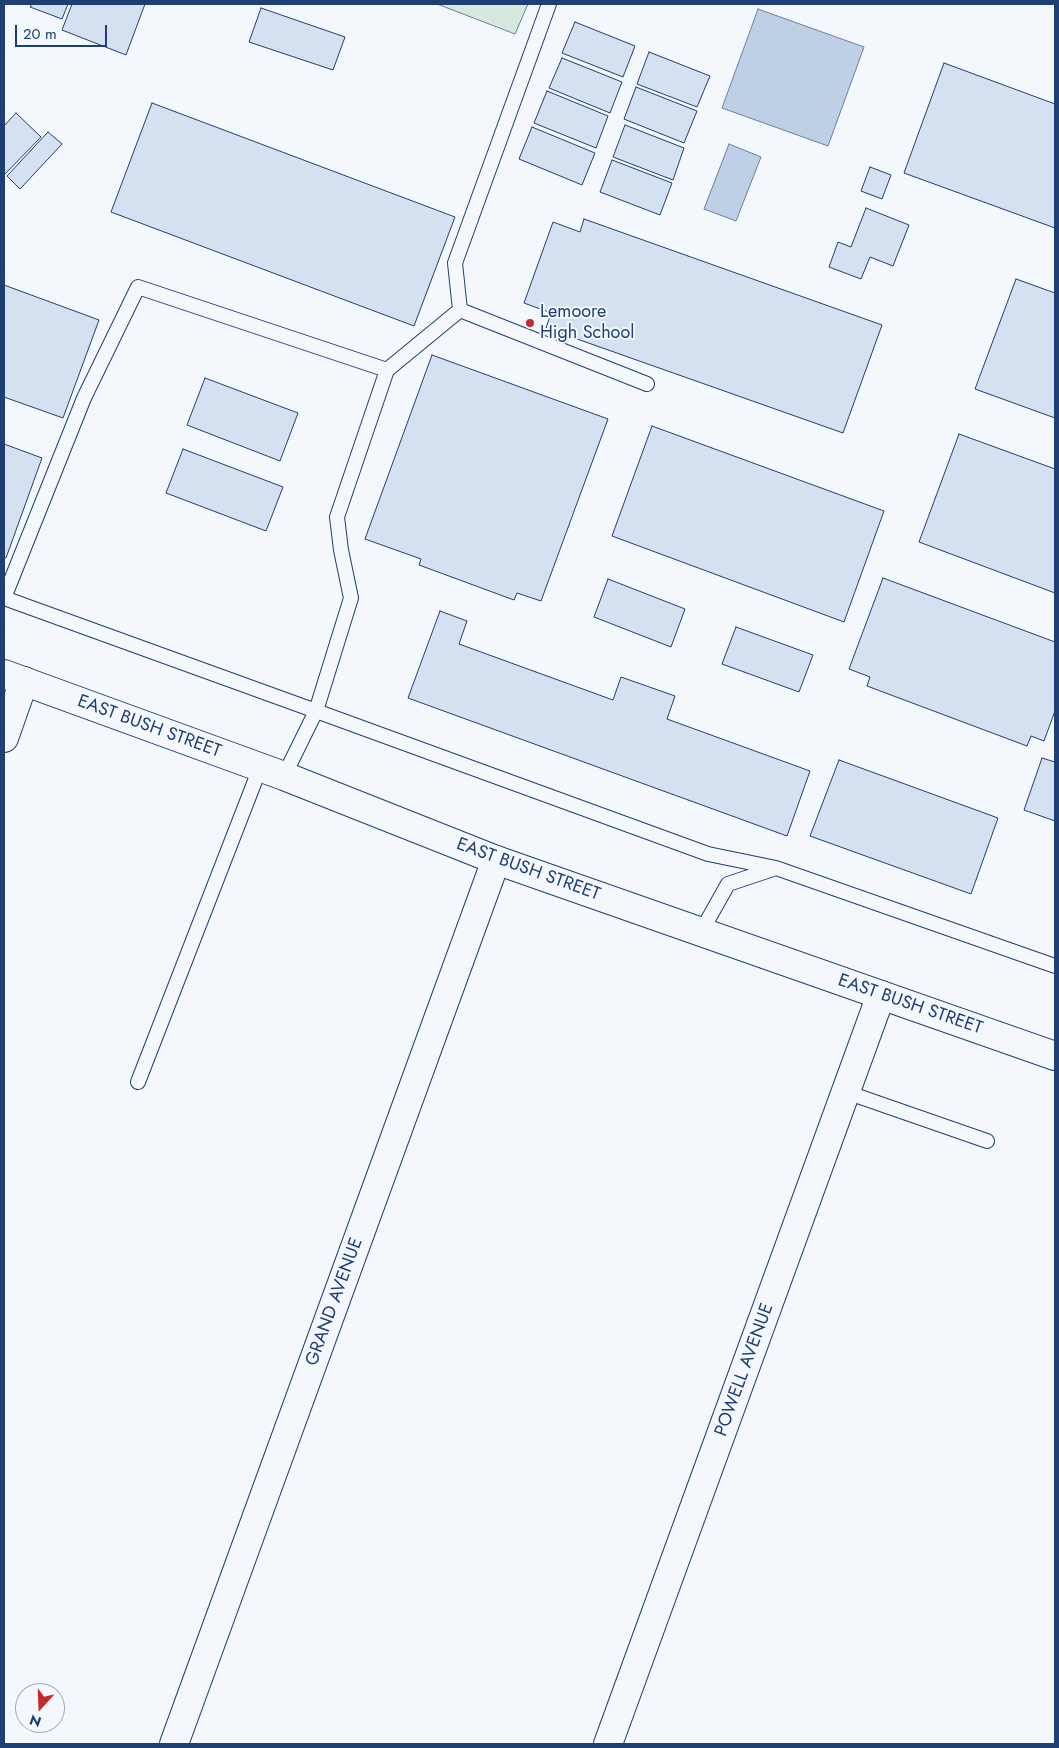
<!DOCTYPE html>
<style>
body{margin:0}
#map{position:relative;width:1059px;height:1748px;overflow:hidden;background:#f4f7fb;font-family:Jost,sans-serif}
canvas{display:block}
.frame{position:absolute;inset:0;border:5px solid #1d3f73;pointer-events:none}
.north{position:absolute;left:15px;top:1683px;width:50px;height:50px;box-sizing:border-box;background:#f4f7fb;border:1px solid #9eadc5;border-radius:50%;rotate:200deg;font-size:14px;font-weight:700;line-height:20px;text-align:center;color:#1d3f73}
.north::after{content:'';display:block;margin:auto;width:18px;height:22px;background:#c62828;clip-path:polygon(50% 0,100% 100%,50% 72%,0 100%)}
.scale{position:absolute;left:15px;top:25px;width:92px;height:22px;box-sizing:border-box;border:2px solid #1d3f73;border-top:0;padding-left:6px;font-size:15px;line-height:18px;white-space:nowrap;color:#1d3f73;-webkit-text-stroke:4px #f4f7fb;paint-order:stroke}
</style>
<div id="map">
<canvas width="1059" height="1748"></canvas>
<div class="frame"></div>
<div class="north">N</div>
<div class="scale">20 m</div>
</div>
<script>
const g = document.querySelector('canvas').getContext('2d');
g.lineJoin = 'round';
function fill(path, color) { g.fillStyle = color; g.fill(path, 'evenodd'); }
const toPath = rows => new Path2D(rows.map(r => 'M' + r).join(''));
function stroke(path, color, width, dash) { g.strokeStyle = color; g.lineWidth = width; g.lineCap = dash ? 'butt' : 'round'; g.setLineDash(dash || []); g.stroke(path); }
function write(font, color, halo, rows, align = 'center') {
  g.font = font + ' Jost,sans-serif'; g.lineWidth = 4; g.setLineDash([]); g.textBaseline = 'middle'; g.strokeStyle = halo; g.fillStyle = color; for (const [text, x, y, turn = 0] of rows) {
    g.save(); g.translate(x, y); g.rotate((+turn || 0) * Math.PI / 180); g.textAlign = isNaN(turn) ? turn : align; if (halo) g.strokeText(text, 0, 0); g.fillText(text, 0, 0); g.restore();
  }
}
const green = toPath([
 [437,4,528,4,515,34,437,4]
]);
fill(green, '#d7e8df');
stroke(green, '#687fa3', 1);
const water = toPath([
 [758,9,864,47,828,146,722,108,758,9],
 [729,144,761,157,736,221,704,209,729,144]
]);
fill(water, '#bed0e5');
stroke(water, '#687fa3', 1);
const building = toPath([
 [32,4,68,4,62,19,30,7,32,4],
 [72,4,145,4,126,55,62,30,72,4],
 [261,8,345,37,333,70,249,42,261,8],
 [575,22,635,46,623,77,562,53,575,22],
 [649,52,710,76,697,107,637,84,649,52],
 [562,58,622,82,610,113,549,88,562,58],
 [944,63,1055,104,1055,228,904,173,944,63],
 [636,87,697,111,684,143,624,119,636,87],
 [547,91,608,116,596,148,534,123,547,91],
 [152,103,455,217,414,326,111,212,152,103],
 [16,113,41,137,4,175,4,126,16,113],
 [625,125,684,148,673,180,613,157,625,125],
 [532,127,595,153,582,185,519,159,532,127],
 [48,132,62,144,20,189,7,176,48,132],
 [612,160,672,183,660,215,600,192,612,160],
 [870,167,891,175,882,199,861,191,870,167],
 [866,208,909,225,893,266,870,257,861,279,829,267,838,242,851,247,866,208],
 [584,219,882,325,843,433,546,328,551,313,524,303,553,222,580,232,584,219],
 [1016,279,1055,293,1055,418,975,389,1016,279],
 [4,285,99,320,63,418,4,397,4,285],
 [432,355,608,419,541,601,517,593,514,600,419,565,421,559,365,539,432,355],
 [205,378,298,413,280,461,187,425,205,378],
 [652,426,884,511,844,622,612,536,652,426],
 [959,434,1055,469,1055,593,919,542,959,434],
 [4,444,42,458,6,558,4,557,4,444],
 [183,449,283,487,266,531,166,493,183,449],
 [883,578,1055,642,1055,711,1044,741,1031,736,1027,746,867,686,870,677,849,669,883,578],
 [608,579,685,609,671,647,594,617,608,579],
 [440,611,467,621,459,644,613,700,621,677,675,696,667,719,810,771,787,836,408,698,440,611],
 [736,627,813,655,799,692,722,664,736,627],
 [1042,758,1055,762,1055,821,1024,810,1042,758],
 [839,760,998,818,971,894,810,836,839,760]
]);
fill(building, '#d5e0f0');
stroke(building, '#1d3f73', 1);
const service = toPath([
 [460,310,455,263,549,4],
 [387,370,460,310,647,384],
 [284,776,316,711,351,598,341,550,337,517,387,370,138,287,84,398,4,598,316,711,708,854,776,868],
 [701,932,728,884,776,868,1055,966],
 [138,1082,260,768],
 [846,1092,987,1141]
]);
const minor = toPath([
 [4,738,24,681],
 [174,1744,496,860],
 [608,1744,881,995]
]);
const secondary = toPath([
 [4,674,284,776,496,860,1055,1056]
]);
stroke(service, '#1d3f73', 16);
stroke(minor, '#1d3f73', 30);
stroke(secondary, '#1d3f73', 30);
stroke(service, '#f4f7fb', 14);
stroke(minor, '#f4f7fb', 28);
stroke(secondary, '#f4f7fb', 28);
for (const [x, y, r, color] of [
 [530,323,5,"#c62828"]
]) { const dot = new Path2D(); dot.arc(x, y, r, 0, 2 * Math.PI); g.fillStyle = color; g.fill(dot); stroke(dot, '#f4f7fb', 2); }
write('18px', '#1d3f73', '#f4f7fb', [
 ["Lemoore",540,313],
 ["High School",540,334]
], 'left');
write('18px', '#1d3f73', '#f4f7fb', [
 ["EAST BUSH STREET",149,727,20],
 ["EAST BUSH STREET",528,870,20],
 ["EAST BUSH STREET",910,1005,19],
 ["GRAND AVENUE",335,1302,-70],
 ["POWELL AVENUE",745,1370,-70]
]);
</script>
